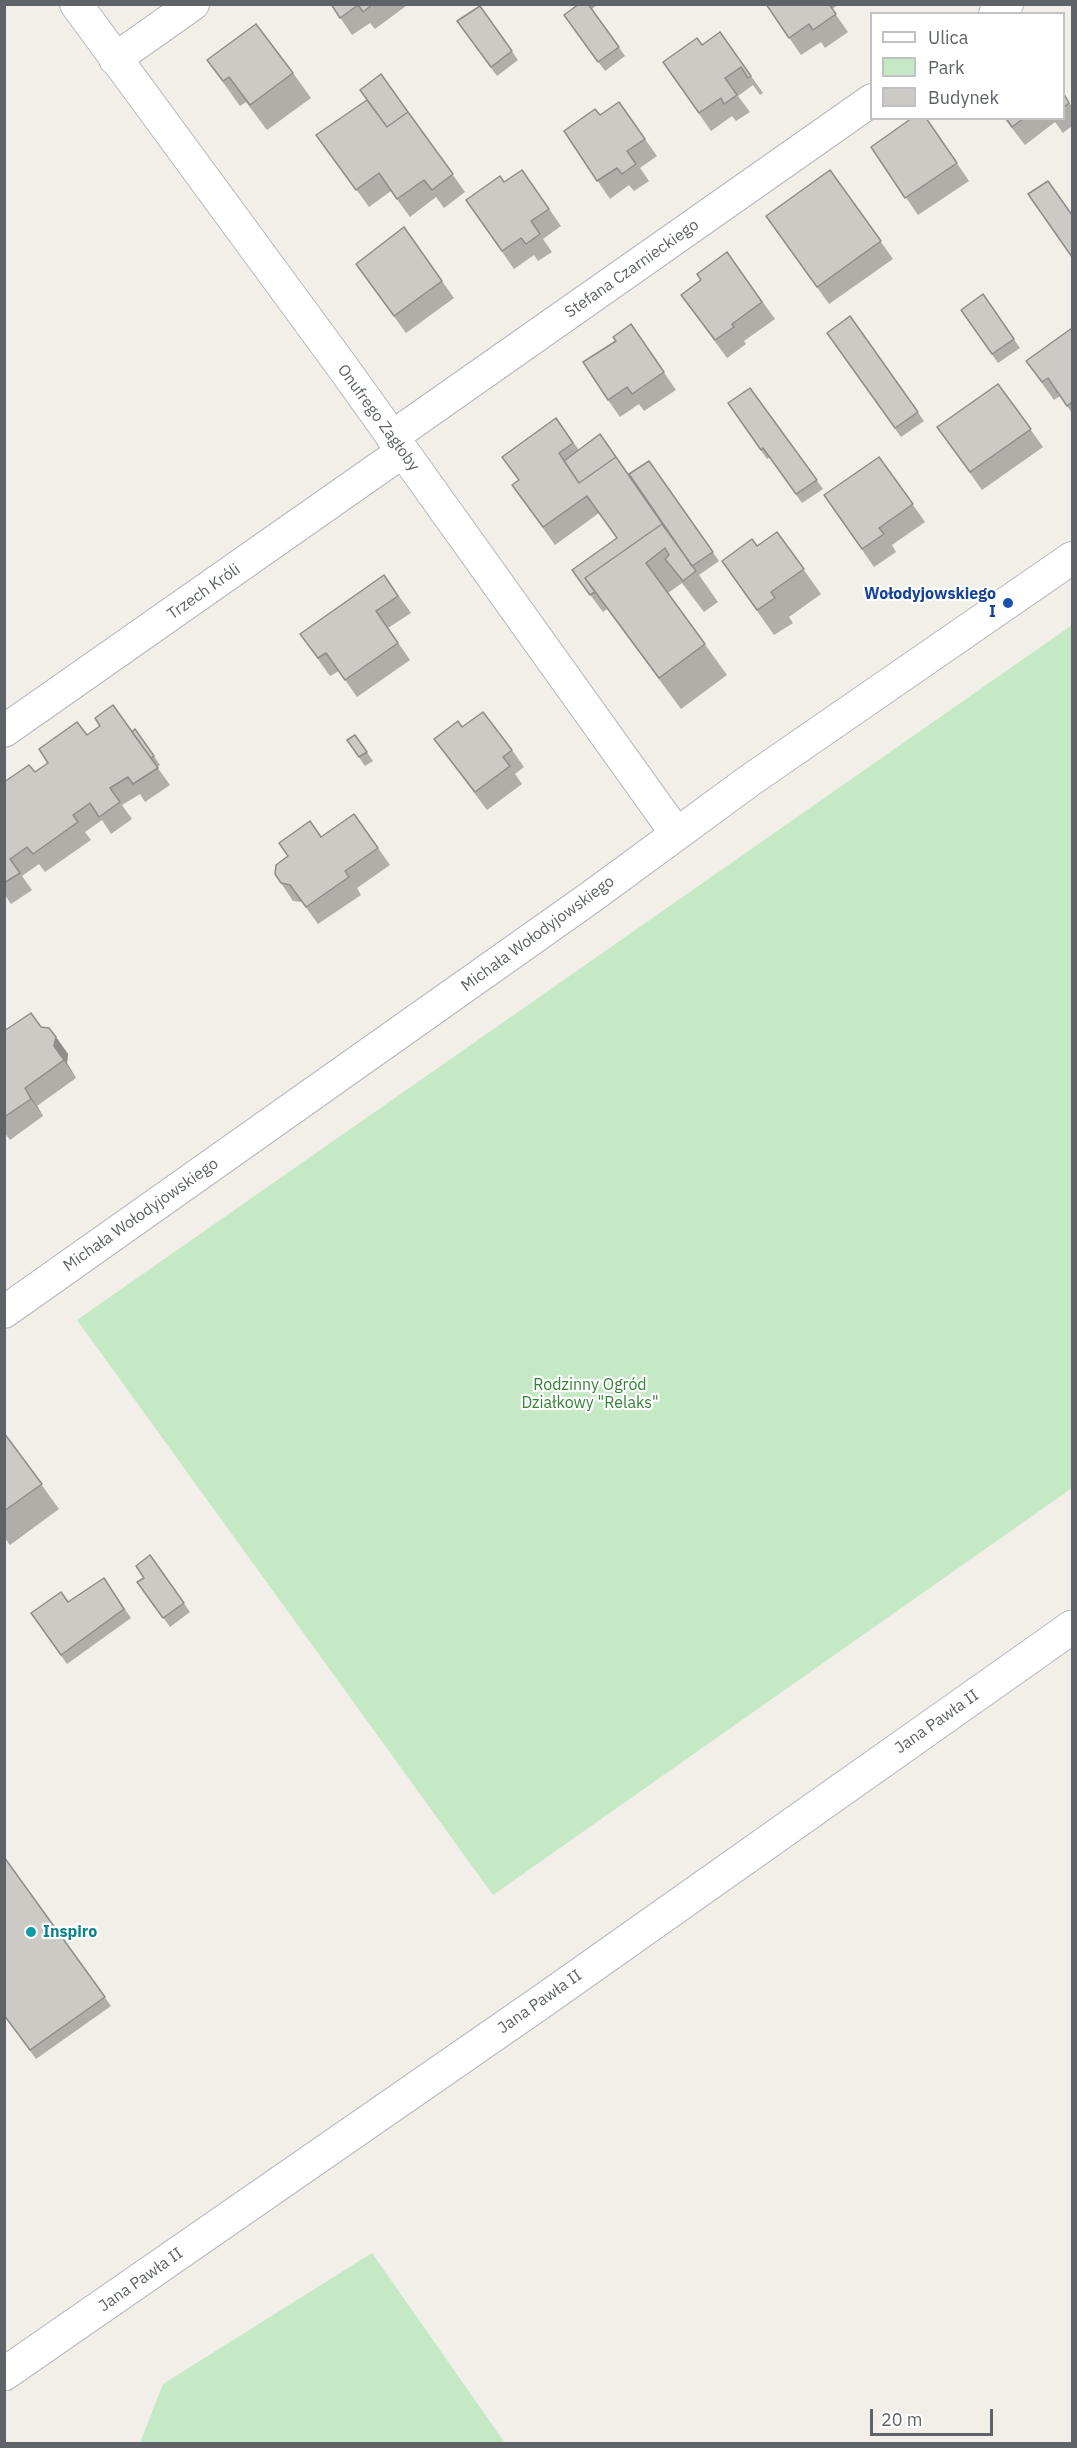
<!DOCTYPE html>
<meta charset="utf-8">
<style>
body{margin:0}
#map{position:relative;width:1077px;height:2448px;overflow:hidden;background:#f1efe8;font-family:"IBM Plex Sans",sans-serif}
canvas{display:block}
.frame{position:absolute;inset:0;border:6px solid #5f6368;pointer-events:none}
.legend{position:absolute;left:870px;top:12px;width:195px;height:108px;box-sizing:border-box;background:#fff;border:2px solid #bfc1c3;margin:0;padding:8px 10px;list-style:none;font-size:18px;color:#5f6368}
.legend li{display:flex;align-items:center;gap:12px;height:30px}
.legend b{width:30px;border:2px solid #bfc1c3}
.scale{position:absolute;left:870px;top:2409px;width:123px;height:27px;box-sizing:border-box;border:3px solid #5f6368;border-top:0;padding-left:8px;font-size:18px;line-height:21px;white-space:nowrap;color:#5f6368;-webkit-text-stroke:4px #fff;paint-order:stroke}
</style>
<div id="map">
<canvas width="1077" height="2448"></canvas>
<div class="frame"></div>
<ul class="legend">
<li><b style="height:8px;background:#fff"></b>Ulica</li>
<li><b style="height:16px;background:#c5e8c5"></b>Park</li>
<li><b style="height:16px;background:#cccac5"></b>Budynek</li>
</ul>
<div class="scale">20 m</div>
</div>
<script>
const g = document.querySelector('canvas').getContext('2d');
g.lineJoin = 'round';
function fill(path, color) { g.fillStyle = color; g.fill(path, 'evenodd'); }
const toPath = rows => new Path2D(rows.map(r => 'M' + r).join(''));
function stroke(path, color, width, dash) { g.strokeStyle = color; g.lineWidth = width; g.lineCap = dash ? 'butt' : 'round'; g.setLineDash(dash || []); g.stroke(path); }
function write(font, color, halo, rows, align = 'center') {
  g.font = font + ' "IBM Plex Sans",sans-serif'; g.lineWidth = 4.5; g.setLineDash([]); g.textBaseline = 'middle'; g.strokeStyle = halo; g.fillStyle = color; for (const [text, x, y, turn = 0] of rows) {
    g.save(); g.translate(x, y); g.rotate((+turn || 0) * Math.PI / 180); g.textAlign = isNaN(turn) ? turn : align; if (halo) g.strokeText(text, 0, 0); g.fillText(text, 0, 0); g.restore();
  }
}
fill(toPath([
 [1072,625,1072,1488,493,1895,77,1320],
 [372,2253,505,2443,140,2443,163,2384]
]), '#c5e8c5');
const minor = toPath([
 [76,4,344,369,676,833],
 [995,14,1007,4],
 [115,59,193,4],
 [392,437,872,100],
 [4,731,402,452],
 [4,1312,591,897,749,781,1072,558]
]);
const secondary = toPath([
 [4,2374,544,2000,1072,1627]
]);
stroke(minor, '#b5b8bc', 34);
stroke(secondary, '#b6babf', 35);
stroke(minor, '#fff', 32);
stroke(secondary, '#fff', 33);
fill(toPath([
 [331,4,405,4,406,6,375,29,370,23,352,35],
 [579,4,598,4,592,9,625,56,605,71,564,15],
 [766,4,837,4,838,5,832,9,848,32,825,48,821,42,801,55],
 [480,6,518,60,497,76,457,21],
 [720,32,763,93,760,95,753,85,738,96,750,112,736,121,732,116,711,131,663,62,702,45],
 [207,60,293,73,311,98,267,130,246,102,240,106],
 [1064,94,1072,107,1072,126,1063,133,1055,122,1025,145,1004,118,1064,118],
 [619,102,657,156,640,168,649,181,634,191,629,185,610,199,564,131,600,115],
 [408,112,465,192,444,208,436,197,410,217,391,191,369,207,329,152],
 [926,118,969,181,918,215,871,147],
 [522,170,561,226,543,239,552,252,538,261,534,255,514,269,466,200,504,182],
 [830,170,893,259,829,304,766,216],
 [404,227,454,298,406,333,356,264],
 [727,252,775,319,744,341,746,344,727,358,681,295,701,280],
 [983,294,1020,348,998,363,961,310],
 [850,316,924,421,901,437,827,333],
 [631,324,676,390,644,411,639,404,620,417,608,400,616,341],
 [1072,328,1072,413,1060,396,1054,400,1026,361],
 [998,384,1043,447,982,490,937,427],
 [750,388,823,489,802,503,770,457,767,459,728,403],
 [556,418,579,450,687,558,649,461,719,561,699,575,718,602,704,612,682,583,668,593,727,675,681,709,607,609,603,612,572,570,617,538,599,513,555,545,512,485,518,480],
 [879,457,925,522,892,545,896,552,874,567,824,495],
 [777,532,821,594,789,617,793,623,774,635,722,561,757,546],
 [384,575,411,613,388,628,410,660,357,697,339,671,330,676,300,634],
 [462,727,512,750,524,767,515,774,522,784,487,810,434,739],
 [132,732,154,756,160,765,157,767,170,785,145,802,140,794,122,805,132,819,111,834,102,820,85,832,91,840,45,872,39,864,22,876,32,890,11,904,4,894,4,782,35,772,87,735],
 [355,735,373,761,365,766,347,740],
 [354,814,390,865,357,888,361,895,318,924,302,902,293,901,275,874,321,837],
 [41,1027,56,1037,68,1054,67,1063,76,1078,37,1106,43,1116,10,1140,4,1132,4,1031],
 [4,1433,59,1509,10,1545,4,1537],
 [150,1555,190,1612,170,1627,137,1582,144,1578],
 [104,1578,131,1618,67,1664,31,1613,68,1602],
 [4,1857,111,2006,36,2059,4,2015]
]), '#afaea9');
fill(toPath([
 [56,1037,68,1054,67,1063,76,1078,54,1046],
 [25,1088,37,1106,43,1116,31,1099]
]), '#8f8d8a');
const building = toPath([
 [331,4,373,4,363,12,358,5,340,18,331,4],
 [579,4,588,4,619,47,598,62,564,15,579,4],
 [766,4,829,4,836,14,813,30,809,24,789,38,766,4],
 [480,6,512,51,491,67,457,21,480,6],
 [256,24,293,73,250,105,229,77,223,81,207,60,256,24],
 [720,32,751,76,748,78,741,67,725,78,737,95,724,104,721,98,699,113,663,62,697,38,702,45,720,32],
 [381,74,408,112,387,127,360,90,381,74],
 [1064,94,1069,103,1064,107,1064,94],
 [367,100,387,127,408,112,453,174,432,190,424,180,397,199,379,173,356,190,316,135,367,100],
 [619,102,645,139,627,151,636,164,622,174,617,168,597,181,564,131,595,109,600,115,619,102],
 [912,118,926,118,957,163,905,198,871,147,912,118],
 [1006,118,1024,118,1012,127,1006,118],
 [522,170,549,209,531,221,540,234,526,244,521,238,502,251,466,200,500,176,504,182,522,170],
 [830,170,881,241,817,287,766,216,830,170],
 [1048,181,1072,215,1072,257,1028,194,1048,181],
 [404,227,442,281,394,316,356,264,404,227],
 [727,252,762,302,732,324,734,327,715,340,681,295,701,280,697,274,727,252],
 [983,294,1014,339,992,354,961,310,983,294],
 [850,316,918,412,895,428,827,333,850,316],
 [631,324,664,372,632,394,627,387,608,400,583,362,616,341,613,337,631,324],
 [1072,328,1072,402,1067,406,1048,378,1042,382,1026,361,1072,328],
 [998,384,1031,429,970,472,937,427,998,384],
 [750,388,817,480,796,494,763,448,761,450,728,403,750,388],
 [556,418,573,443,559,453,579,483,616,457,666,529,662,524,585,578,595,592,590,595,572,570,617,538,587,496,543,527,512,485,519,480,502,457,556,418],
 [600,434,616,457,579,483,564,461,600,434],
 [879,457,913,504,879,528,884,534,862,549,824,495,879,457],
 [649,461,713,552,692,566,629,474,649,461],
 [662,524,696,571,683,581,665,559,669,555,665,548,646,563,705,644,659,678,585,578,662,524],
 [777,532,804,569,771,592,775,598,757,610,722,561,752,539,757,546,777,532],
 [384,575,398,596,376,611,398,643,345,680,326,653,318,658,300,634,384,575],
 [113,705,158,768,133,784,128,777,110,788,120,802,99,817,90,803,73,815,78,822,33,854,27,847,10,859,20,873,4,883,4,782,29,765,35,772,48,763,39,749,77,722,87,735,100,726,95,718,113,705],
 [483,712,512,750,503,757,510,766,475,792,434,739,458,721,462,727,483,712],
 [135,729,154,756,151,758,132,732,135,729],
 [355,735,367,752,359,757,347,740,355,735],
 [354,814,378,848,345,871,349,877,306,907,290,885,281,883,275,874,276,865,288,856,279,843,310,821,321,837,354,814],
 [31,1013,41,1027,49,1028,56,1037,54,1046,64,1060,25,1088,31,1099,4,1117,4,1031,31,1013],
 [4,1433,42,1484,4,1511,4,1433],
 [150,1555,184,1603,163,1618,137,1582,144,1578,136,1566,150,1555],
 [104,1578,124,1609,61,1655,31,1613,61,1592,68,1602,104,1578],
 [4,1857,105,1997,30,2050,4,2015,4,1857]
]);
fill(building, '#cccac5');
stroke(building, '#8f8d8a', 1.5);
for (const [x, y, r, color] of [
 [1008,603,6,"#1a4fb4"],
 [31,1932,6,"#0f9aa8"]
]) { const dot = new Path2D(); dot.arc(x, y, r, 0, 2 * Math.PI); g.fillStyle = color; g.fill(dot); stroke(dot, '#fff', 2); }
write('16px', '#5f6368', '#fff', [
 ["Stefana Czarnieckiego",632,269,-35],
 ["Onufrego Zagłoby",378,418,54],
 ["Trzech Króli",204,592,-35],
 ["Michała Wołodyjowskiego",538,934,-36],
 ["Michała Wołodyjowskiego",141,1215,-35],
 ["Jana Pawła II",937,1722,-35],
 ["Jana Pawła II",540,2002,-35],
 ["Jana Pawła II",141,2280,-35]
]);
write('bold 16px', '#164399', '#fff', [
 ["Wołodyjowskiego",996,594],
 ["I",996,612]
], 'right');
write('16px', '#348238', '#fff', [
 ["Rodzinny Ogród",590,1385],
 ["Działkowy \"Relaks\"",590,1403]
]);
write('bold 16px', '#0d838f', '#fff', [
 ["Inspiro",43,1932]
], 'left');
</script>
